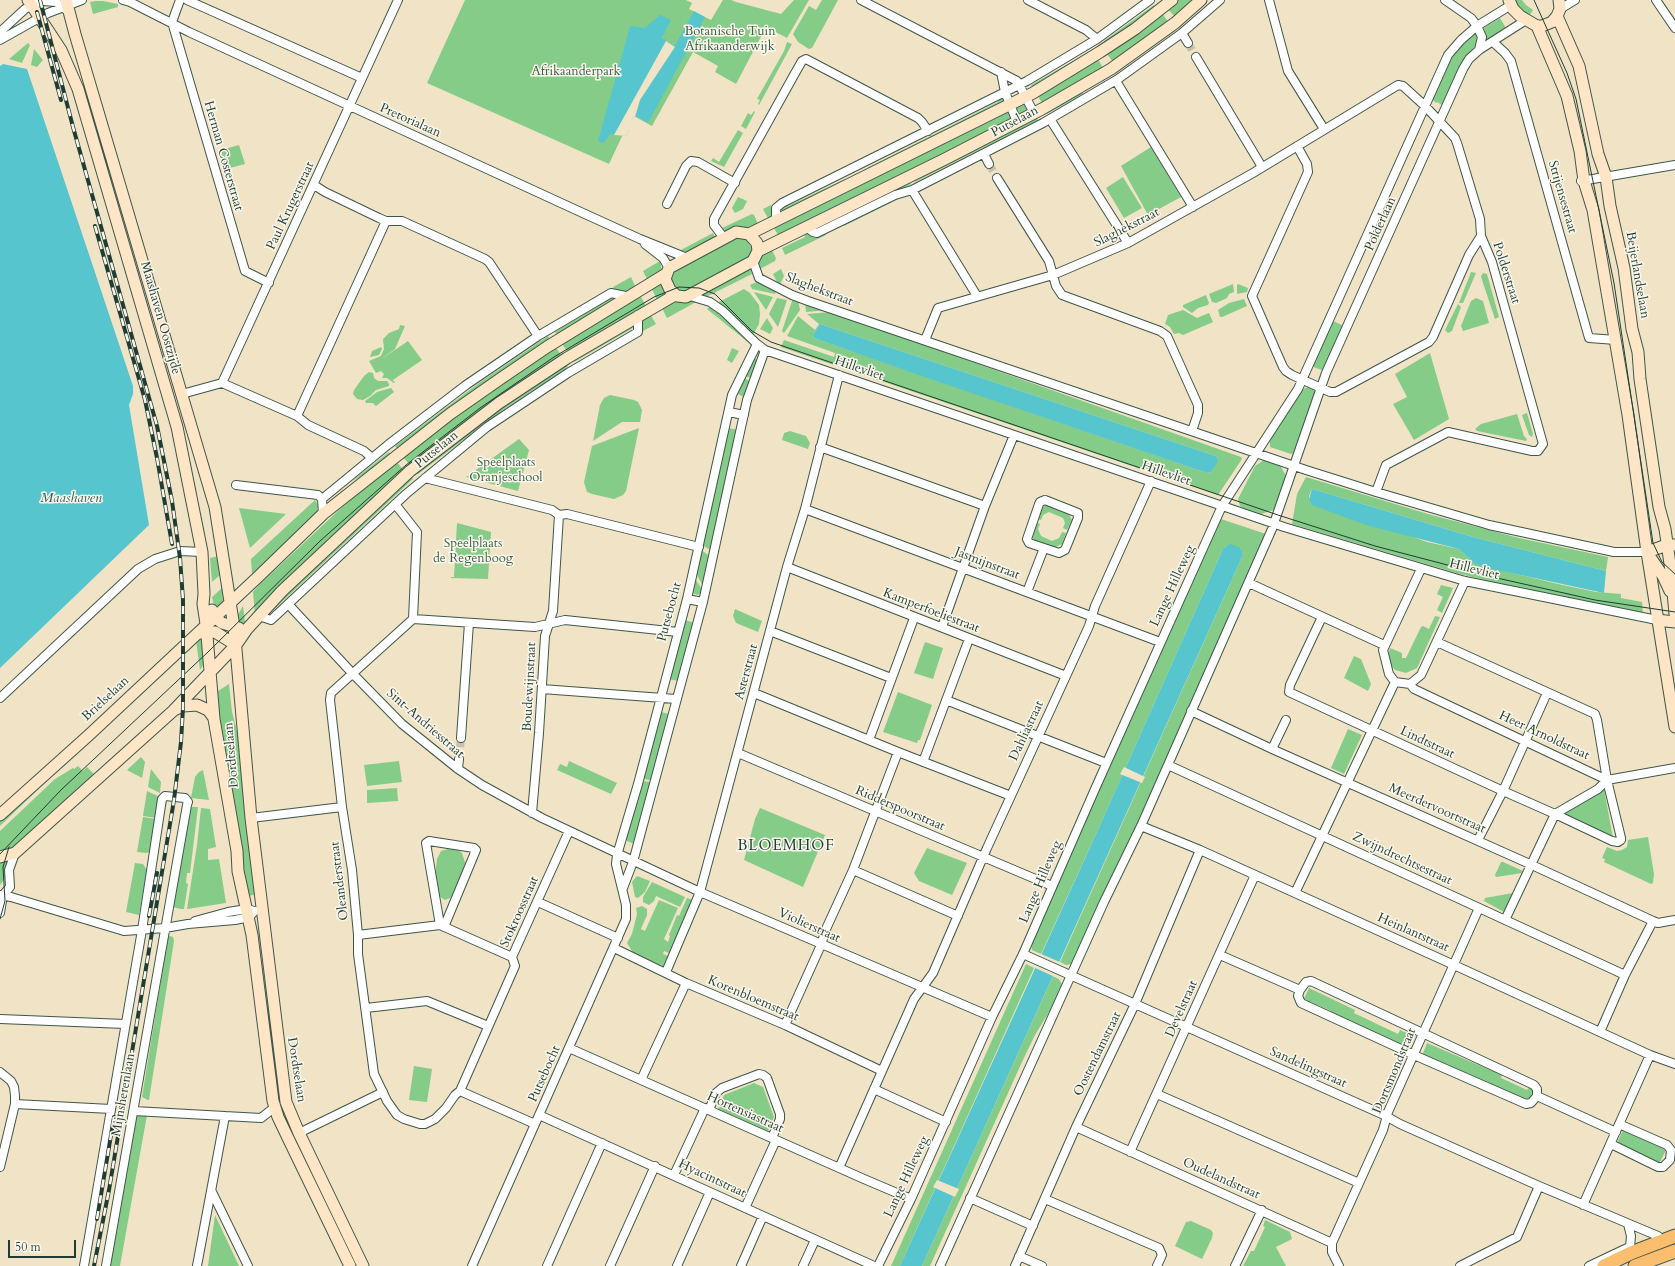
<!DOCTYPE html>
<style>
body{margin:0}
#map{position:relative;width:1675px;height:1266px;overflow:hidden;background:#f1e3c6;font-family:Cardo,serif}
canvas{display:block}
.scale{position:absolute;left:8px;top:1240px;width:68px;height:18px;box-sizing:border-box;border:2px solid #1f3d34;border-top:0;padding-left:5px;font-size:12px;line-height:14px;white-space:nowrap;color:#1f3d34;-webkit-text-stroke:3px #fbf7ec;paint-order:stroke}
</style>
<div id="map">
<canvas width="1675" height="1266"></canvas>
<div class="scale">50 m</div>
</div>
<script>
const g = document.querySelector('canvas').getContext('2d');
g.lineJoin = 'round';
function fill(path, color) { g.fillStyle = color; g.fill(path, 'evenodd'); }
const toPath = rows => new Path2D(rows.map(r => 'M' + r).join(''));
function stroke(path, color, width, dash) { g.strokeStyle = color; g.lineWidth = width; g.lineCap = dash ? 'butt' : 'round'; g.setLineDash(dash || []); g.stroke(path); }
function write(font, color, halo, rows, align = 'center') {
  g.font = font + ' Cardo,serif'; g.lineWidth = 3; g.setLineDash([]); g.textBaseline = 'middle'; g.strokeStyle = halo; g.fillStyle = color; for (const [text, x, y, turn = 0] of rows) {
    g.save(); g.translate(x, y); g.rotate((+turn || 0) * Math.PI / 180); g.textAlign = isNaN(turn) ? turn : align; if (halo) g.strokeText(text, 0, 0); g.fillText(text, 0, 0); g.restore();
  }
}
fill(toPath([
 [465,0,686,0,692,3,689,9,711,20,723,0,731,0,736,2,781,14,794,0,809,0,787,38,766,27,736,84,715,72,718,66,693,52,652,126,632,115,609,164,427,83],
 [822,0,838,0,812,48,809,49,798,42,793,34,809,6,816,10],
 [1176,0,1196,0,1176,18,1167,8],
 [1514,0,1522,0,1526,5,1533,10,1529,16,1519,9],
 [96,1,103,1,118,4,118,7,93,14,90,2],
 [1154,5,1156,7,1128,29,1126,27,1104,42,1104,41],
 [1162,13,1169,23,1113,62,1106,53],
 [1500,18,1506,28,1485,42,1484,28],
 [1478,31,1477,44,1467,56,1444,106,1437,102,1436,103,1432,99,1453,53,1462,43],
 [787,42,792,44,759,105,758,104,760,100,757,99,784,51],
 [28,43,30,45,22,63,9,59],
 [34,49,43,60,37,67,31,65],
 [1087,53,1088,55,1033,89,1031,85],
 [1098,59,1104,70,1043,105,1037,94],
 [1082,91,1083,94,1047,114,1046,111],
 [1002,97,1005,104,869,171,868,168,863,170,998,102,997,99],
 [1025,100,1029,109,1019,115,1015,106],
 [1008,109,1014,121,779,237,773,226],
 [754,111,755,112,746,129,741,126,748,113,751,115],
 [1036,118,1038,120,915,182,914,180],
 [738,130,743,133,724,167,711,161,713,158,719,162],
 [239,145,245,164,226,169,221,150],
 [1151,147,1181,197,1148,215,1121,166],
 [1123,177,1142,208,1124,218,1106,188],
 [845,179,846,182,781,214,781,208,787,204,788,206],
 [910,182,911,184,892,194,817,230,814,228],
 [908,194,844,226,843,223,897,197],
 [738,197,747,201,743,209,735,213,732,208],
 [771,205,771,217,769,220,763,209],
 [752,214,754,215,758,224,750,229,727,233,722,228],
 [806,232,814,237,825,233,826,235,785,255,782,248,805,237,804,234],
 [713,233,715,238,688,252,679,251],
 [740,237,746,238,749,241,752,251,750,257,693,290,681,292,675,289,670,279,673,272,725,241],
 [771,248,776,258,775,261,760,269,759,263,761,256],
 [660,261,662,270,649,283,643,271],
 [750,267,752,274,706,297,698,294],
 [781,269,784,276,780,284,777,282,773,274],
 [1471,272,1476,273,1463,303,1459,303],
 [1483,273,1487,274,1499,317,1495,319,1483,283,1481,276],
 [631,277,636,288,629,294,615,291,613,287],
 [759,281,777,290,775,294,752,289,750,285],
 [661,284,668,295,657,300,652,289],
 [1233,284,1234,292,1229,294,1227,298,1216,303,1212,302,1209,294],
 [1238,284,1248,288,1247,292,1237,294,1237,285],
 [744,289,750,293,759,305,760,314,759,324,752,337,717,303],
 [754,292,773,297,766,310],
 [640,295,646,306,568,353,561,342],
 [1206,295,1209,303,1208,305,1198,308,1192,313,1183,307,1183,305],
 [608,297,619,298,557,335,555,332,605,302,604,299],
 [777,298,787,300,778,327,769,314],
 [793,298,798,300,800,310,784,333,782,331],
 [1476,298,1483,301,1489,323,1463,331,1461,326,1471,301],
 [1244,299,1247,306,1222,317,1220,317,1218,310,1229,303],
 [673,300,689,300,698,301,667,318,661,306],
 [805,302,828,310,806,312],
 [1458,304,1461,307,1452,331,1448,333,1445,330],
 [711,306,718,310,750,342,749,343,707,309],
 [1183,310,1197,318,1209,313,1213,322,1183,335,1179,333,1174,334,1170,327,1165,324,1168,315],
 [831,312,1241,457,1242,459,1218,495,781,347,784,340,834,357,835,353,787,336,798,316,815,330,819,324,807,314],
 [820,324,1216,456,1218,458,1211,472,1207,473,814,338,813,335],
 [650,314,656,324,641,332,642,318],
 [767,318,773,328,770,334,760,329],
 [1331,320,1344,326,1324,371,1311,366],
 [634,323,633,328,574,362,573,359],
 [400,325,405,326,395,349,380,360,408,341,422,360,393,380,379,360,395,383,394,383,387,378,382,378,384,374,381,371,376,373,369,361,381,356,384,349,383,339,389,333,399,329],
 [548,336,550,339,398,450,395,446,479,383],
 [555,346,562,357,411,466,402,456,427,436],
 [381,347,382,349,379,355,370,357,372,351],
 [732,348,739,351,732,363,727,360],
 [1430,353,1449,419,1414,440,1393,404,1407,397,1395,374],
 [754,358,757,360,751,378,745,376],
 [566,364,568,367,507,407,418,474,416,472,478,423],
 [369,372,373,373,374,378,378,381,387,381,389,384,389,386,376,390,370,396,363,400,357,399,353,394,354,390,364,376],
 [744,378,750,381,744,397,736,393],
 [1310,386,1314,387,1316,391,1296,452,1291,454,1270,447,1270,441,1303,389],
 [391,388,394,392,376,406,373,403,366,403,365,401,377,392],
 [610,395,634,400,638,402,642,410,640,422,622,422,593,441,600,405,604,398],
 [1527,413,1533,434,1532,437,1529,435,1522,415],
 [1517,414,1524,436,1527,439,1526,441,1477,431,1475,429,1481,424],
 [639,428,626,491,623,495,614,499,592,494,587,492,584,482,592,446],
 [729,428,738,430,712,551,702,545],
 [790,431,806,436,810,443,808,449,782,440,784,433],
 [519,439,529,450,518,491,466,477],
 [389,452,391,455,370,471,352,481],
 [1264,460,1280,465,1286,476,1274,510,1261,514,1243,508,1240,506,1238,499,1255,466],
 [396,461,405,472,255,615,253,592,259,585,339,510],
 [412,477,413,479,271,612,269,611],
 [1306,477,1428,514,1519,538,1608,557,1606,571,1473,537,1312,489,1309,496,1309,499,1427,542,1459,549,1475,564,1558,584,1596,592,1621,594,1621,598,1642,602,1643,614,1570,600,1460,574,1292,524,1297,494],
 [315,500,318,505,317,512,252,574,251,559],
 [1047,505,1068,513,1072,520,1067,530,1063,528,1065,523,1063,518,1049,512,1043,515,1041,520,1036,519,1040,508],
 [239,508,286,514,250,548],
 [1221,519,1266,534,1191,706,1073,964,1066,965,1060,962,1242,557,1241,549,1223,549,1101,823,1041,954,1032,950,1031,942],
 [1035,522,1040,524,1038,529,1041,536,1052,541,1059,538,1062,532,1066,533,1062,544,1054,548,1034,540,1031,534],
 [457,523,491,532,488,579,451,578,451,577,454,577],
 [701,550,710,556,703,586,697,575],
 [219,556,221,574,212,582,210,558],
 [696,580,703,591,698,595,694,594,693,592],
 [1441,585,1453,588,1442,613,1437,610,1443,597,1437,594],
 [222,588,223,604,215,610,212,597],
 [243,606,245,622,242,624,235,624,235,620],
 [735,609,762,621,758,632,736,623,733,616],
 [1435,616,1440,617,1417,668,1406,673,1395,670,1389,663,1388,655,1390,648,1402,653,1402,658,1406,658,1421,627,1423,626,1429,629],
 [685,620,695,623,678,681,669,679],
 [201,638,203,640,205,662,200,670,196,640],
 [925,642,943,648,933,679,914,673],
 [1354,656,1361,659,1371,684,1368,691,1344,678],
 [229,684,232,712,238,735,243,767,257,894,249,896,242,864,232,787,219,724,218,691],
 [898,692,932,705,920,740,918,740,917,743,883,732],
 [661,712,669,714,670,716,652,779,650,780,643,779],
 [1348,729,1362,735,1344,774,1331,768],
 [141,757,145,762,142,778,127,770],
 [399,761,402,782,367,786,364,765],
 [569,761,617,783,611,794,557,770,560,764,567,767],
 [78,766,83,771,87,767,94,774,19,844,13,849,0,852,0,831,55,779,73,768,74,769],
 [151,769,161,782,160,793,148,787],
 [203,770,209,800,191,798,195,777,199,772],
 [51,775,52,776,0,826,0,818],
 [643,781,650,782,651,784,634,844,627,841,626,839,642,782],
 [397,788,398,801,367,803,367,790],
 [1604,789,1613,838,1564,815,1565,812],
 [147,791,160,797,156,818,143,816],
 [192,807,198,807,190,873,187,873,186,883,188,884,184,909,181,909,172,907,189,810],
 [201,808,210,809,216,847,208,849,208,860,219,859,226,903,187,909,197,845],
 [760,808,825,835,803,887,744,860,755,819],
 [143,817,156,819,150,852,146,853,137,852],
 [1648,837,1654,874,1653,883,1651,884,1604,862,1605,859,1602,858,1607,847,1617,851,1622,850,1627,847,1628,840],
 [451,848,456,848,462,853,465,862,464,869,453,895,450,898,445,900,439,896,435,876,437,859,441,851],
 [927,848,967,863,952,895,919,881,914,873],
 [7,861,7,876,0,885,0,862],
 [1501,862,1503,862,1523,871,1522,873,1496,877,1495,875],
 [135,863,143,864,147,870,139,915,126,912],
 [637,876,650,881,645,892,638,898,635,897,632,882],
 [652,882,685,897,680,907,656,896,654,901,649,905,643,902,643,897],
 [1513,893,1514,895,1506,911,1504,912,1484,901,1485,898],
 [687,898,693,900,669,953,664,951,663,954,668,956,663,966,633,953,627,943,632,934,637,914,636,908,642,906,647,909,647,915,641,929,645,931,659,900,678,908,664,939,668,942,670,936,669,935,677,915,679,916],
 [170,936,173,937,174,941,149,1100,148,1100,142,1097,168,937],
 [1026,964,1034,968,900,1266,891,1266],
 [1053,976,1059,979,1063,986,1053,1010,1049,1012,1035,1035,1022,1062,930,1266,922,1266],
 [1309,988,1355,1010,1354,1013,1398,1034,1400,1030,1411,1035,1405,1049,1330,1014,1331,1011,1311,1002,1309,1004,1303,1001],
 [1427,1043,1502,1075,1501,1078,1527,1090,1529,1087,1534,1089,1528,1102,1489,1085,1490,1083,1439,1061,1438,1063,1422,1056],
 [414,1066,432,1069,427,1102,409,1100],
 [754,1083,763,1087,774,1117,768,1131,718,1109,724,1095],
 [136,1115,147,1115,120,1266,109,1266],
 [1623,1130,1666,1150,1659,1164,1616,1145],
 [298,1139,360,1266,354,1266,293,1141],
 [215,1215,239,1266,208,1266],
 [1265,1220,1290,1232,1292,1239,1276,1247,1286,1266,1243,1266,1251,1251,1254,1251,1265,1227,1263,1226],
 [1191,1221,1211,1230,1213,1233,1212,1238,1202,1259,1175,1246,1186,1222]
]), '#84cc88');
fill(toPath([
 [694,11,705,17,648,123,636,116,635,117,631,118,626,129,629,130,626,136,610,134,604,143,598,141,630,26,645,28,660,15,671,20,662,38,675,46],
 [3,64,27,69,133,386,133,394,129,405,149,525,0,668,0,66],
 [820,324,1216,456,1218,458,1217,463,1211,472,1207,473,919,375,814,338,813,335],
 [1312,489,1473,537,1606,571,1604,593,1488,568,1475,564,1459,549,1366,525,1312,505,1309,499],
 [1230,544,1239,547,1242,551,1242,557,922,1266,900,1266,1101,823,1223,549]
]), '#57c5cd');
fill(toPath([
 [666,41,675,47,640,100,635,117,632,118,627,129,629,130,626,136,614,135],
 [1124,767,1145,777,1142,783,1120,774],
 [1039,953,1062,963,1055,977,1033,967],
 [937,1180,959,1189,955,1197,933,1187]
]), '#f1e3c6');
stroke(toPath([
 [1188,43,1196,57],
 [989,164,997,178],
 [459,759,461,738]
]), '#c7c2a9', 8, [8, 4]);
const street = toPath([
 [123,0,130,2,189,32,585,214,640,239,687,258],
 [187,0,362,78],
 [861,0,1017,81,1034,113],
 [1028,0,1086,30,1097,39],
 [1269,0,1288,71,1324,129],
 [1656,0,1675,28],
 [43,1,56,2,65,9],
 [1560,9,1575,0],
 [172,22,245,271,269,283],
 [172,22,180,0],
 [0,32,25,9,44,0],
 [1182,33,1188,43],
 [0,40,48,13,82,0],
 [1493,42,1505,53,1511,61,1589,338,1616,340],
 [1479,50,1526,20],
 [1196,57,1262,167],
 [1001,72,1005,92,1017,122],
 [1116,81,1193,207],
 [1050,119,1128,243],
 [1297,146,1307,164,1308,172,1252,296,1283,367,1286,371,1292,375,1330,392,1336,392,1429,342,1433,337,1469,255,1481,236],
 [984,154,989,164],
 [997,178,1049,261,1056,286,1062,295,1160,331,1167,336,1198,405,1198,413,1192,431],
 [1581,181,1675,165],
 [314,185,325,192,379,218,386,221,402,221,485,259,489,262,538,336],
 [912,190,977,296],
 [667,204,686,166,691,161,698,162,735,183],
 [776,221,776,208,782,203,1027,81,1097,39,1150,0],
 [806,227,813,232,817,233,895,195,912,190,1043,123,1118,79,1182,33,1220,0],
 [724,238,714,225,714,219,794,75,802,61,806,59,918,118,922,122,928,131],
 [645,244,663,258,669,268],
 [753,261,759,278,792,295,808,301,1306,470,1376,492,1489,525,1614,552,1647,552],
 [690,296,710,302,723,311,757,344,765,350,1284,527,1465,581,1657,620],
 [925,340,938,308,1053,275,1128,243,1253,173,1393,88,1398,85,1403,86,1425,106,1455,138,1457,143,1480,219,1481,236,1492,262,1543,444,1538,451,1532,451,1448,432,1386,465,1376,492],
 [222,383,297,416,308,425,364,451,372,458],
 [182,394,222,383,398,0],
 [729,412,744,415],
 [297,416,386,221],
 [820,447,985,506],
 [425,478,552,510,559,515,567,514,699,547],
 [236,485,318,495,322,499,323,514],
 [322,499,389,444,466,385,538,336,611,293,630,297],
 [1045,500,1078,513,1078,518,1065,550,1059,553,1029,543,1027,539,1039,504,1040,502,1045,500],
 [395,504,417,532,413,619,331,693,330,700,342,807,352,870,358,935,358,954,374,1074,387,1101,397,1115,404,1119,420,1124,425,1124,435,1119,446,1108,455,1095,460,1091],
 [805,509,1160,642],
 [787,567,1066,676],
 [1421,569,1383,650,1389,674,1395,682,1410,684,1421,675,1465,581],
 [1249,583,1384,645],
 [1027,592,1044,548],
 [687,599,703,602],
 [288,604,353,674,402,724,458,769,482,785,542,818,700,892,992,1017],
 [259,616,271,620,406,494,487,427,568,373,638,332,638,315],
 [1322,617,1290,685,1289,692,1503,791,1555,814,1505,920],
 [413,619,535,627,565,620,678,632],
 [942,627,985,506,1014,435],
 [770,631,891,678],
 [1437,642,1595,714,1597,720,1607,780,1621,838,1621,840,1618,842,1612,841,1555,814,1598,789,1607,780],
 [1410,684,1414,689,1607,780,1675,768],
 [542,689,676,699],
 [754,693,898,752,1011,796],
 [0,698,138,569,155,559,180,551,202,552],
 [946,700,1106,763],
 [1191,711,1272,749,1532,865,1653,921,1658,923,1675,920],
 [461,738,469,623],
 [869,740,914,618],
 [1272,749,1286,720],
 [738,753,1052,886],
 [923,762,969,639],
 [1168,765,1625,975],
 [458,769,459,759],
 [532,813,539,733,545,636,553,611,559,515],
 [251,818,342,807],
 [1141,826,1200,850,1454,965,1650,1055,1675,1064],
 [1478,840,1503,791,1547,693],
 [853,870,958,916],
 [623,888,633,862,703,602,747,400,765,350],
 [1295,893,1395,682],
 [0,895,11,897,124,931,165,928,188,924,235,920,249,917,255,911],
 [538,902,618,938],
 [0,913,3,895,10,887,9,870,15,853],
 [195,921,228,912,247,909,251,910],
 [440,925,426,843,429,841,474,848,476,850,444,927],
 [358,935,440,925,512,957],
 [614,948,686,983,785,1025,882,1071],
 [1023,954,1384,1115,1400,1124,1539,1186,1658,1236],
 [1220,955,1300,990],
 [512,957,569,831],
 [666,972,700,892,787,567,805,509,839,375],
 [1311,981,1534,1085,1537,1089,1537,1096,1531,1103,1526,1104,1414,1055,1301,1003,1298,996,1300,990,1306,982,1311,981],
 [366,1008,427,1001,488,1026],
 [0,1019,125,1024],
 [785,1025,821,945,826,929,853,870,898,752],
 [1600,1032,1625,975,1653,921],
 [569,1048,864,1179,911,1199],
 [0,1072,11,1081,14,1087,15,1096,15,1104,0,1167],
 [641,1080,686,983],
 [874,1089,946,1122],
 [460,1091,515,966,512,957],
 [460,1091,535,1124],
 [1157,1094,1359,1183],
 [1537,1096,1616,1132],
 [15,1104,111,1109],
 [709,1110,716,1093,722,1088,759,1074,763,1075,767,1078,780,1114,780,1119,772,1138],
 [134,1111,261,1118,275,1107],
 [539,1115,874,1266],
 [1076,1127,1332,1243],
 [299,1133,383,1092],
 [1611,1144,1658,1167,1663,1167,1670,1160,1671,1150,1667,1145,1619,1124],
 [1130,1152,1255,875],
 [839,1168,914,999,933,973,987,848,1089,626,1095,606,1151,481],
 [674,1175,705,1108],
 [212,1192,248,1266],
 [970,1198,1033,1226],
 [1045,1199,1159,1248,1162,1255,1157,1266],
 [1583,1205,1650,1055],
 [745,1208,776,1140],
 [1628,1224,1631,1236,1630,1247],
 [1019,1256,1042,1266],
 [84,1266,142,930,162,799,165,796,185,798,188,802,187,805,106,1266],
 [197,1266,225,1116],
 [472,1266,626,919,626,905,616,864,617,855,638,784,687,599,732,395,757,344],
 [547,1266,602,1143],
 [610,1266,655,1166],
 [677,1266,710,1192],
 [741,1266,763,1216],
 [803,1266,815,1240],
 [878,1266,911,1199,992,1017,1023,954,1095,789,1222,506,1298,389,1448,55,1461,40,1477,26,1511,5],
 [940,1266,1104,902,1141,826,1272,529,1326,373,1463,69,1469,59,1479,50,1482,37,1477,26,1471,18,1445,0],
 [1015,1266,1076,1127,1135,1004,1200,850],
 [1235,1266,1262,1210],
 [1339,1266,1332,1252,1332,1243,1383,1130,1388,1112,1479,908],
 [1460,1266,1517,1237,1539,1186],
 [1589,1266,1627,1248]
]);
const secondary = toPath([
 [28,0,61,50,78,89,177,427,202,552,204,594,203,604,206,624,214,719,237,851,238,871,252,935,273,1101,278,1117,288,1138,350,1266],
 [66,0,75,34,215,507,234,627,251,818,286,1102,299,1133,363,1266],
 [1509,0,1513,9,1520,16,1537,26,1542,26,1552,22,1557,16,1560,9,1559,0],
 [1557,16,1579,66,1598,154,1606,177,1610,206,1624,268,1632,329,1638,352,1640,379,1659,507,1665,529,1671,571,1675,614],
 [1537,26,1567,96,1580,151,1584,181,1593,210,1628,415,1647,552,1675,727],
 [736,232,749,234,757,243,758,251,753,261,686,297,677,296,670,290,665,279,669,268,736,232],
 [749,234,1033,93,1100,52,1135,29,1172,0],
 [758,251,945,159,1042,109,1111,69,1175,23,1201,0],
 [1647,552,1667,545,1675,545],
 [1648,554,1663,576,1670,591],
 [212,610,217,619,222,623,239,628],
 [1657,620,1675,622],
 [200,633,215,632,236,645],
 [174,710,183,706,197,705,208,710,214,718],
 [0,815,89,735,259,576,323,514,450,414,500,379,547,347,666,274],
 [0,857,15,853,173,711,236,645,247,629,282,591,410,471,499,403,567,358,675,295]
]);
const primary = toPath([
 [1604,1266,1631,1253,1675,1236],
 [1635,1266,1675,1251]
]);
stroke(street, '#3e564a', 10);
stroke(secondary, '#3e564a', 13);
stroke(primary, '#3e564a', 15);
stroke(street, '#fff', 8);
stroke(secondary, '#fde5c5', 11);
stroke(primary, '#fbbd6e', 13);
stroke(toPath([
 [1534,0,1567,73,1576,99,1614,283,1653,543,1662,562,1675,574],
 [0,854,61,790,208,652,320,541,406,465,480,408,554,357,654,297,679,287,699,288,715,294,752,331,771,342,1278,515,1375,546,1497,578,1595,600,1675,612],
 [0,919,5,901,3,867,9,847]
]), '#1f3d34', 1);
const rail = toPath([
 [40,0,73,127,157,426,172,501,180,558,183,600,183,708,181,742,174,800,109,1190,94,1266],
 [37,12,61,100],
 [95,226,145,400,157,458,172,544],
 [149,916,157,873],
 [97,1219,114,1117]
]);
stroke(rail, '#1f3d34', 4);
stroke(rail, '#fbf7ec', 2.5, [8]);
write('13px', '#386149', '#fbf7ec', [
 ["Botanische Tuin",730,32],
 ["Afrikaanderwijk",730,47],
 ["Afrikaanderpark",576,72],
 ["Speelplaats",506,463],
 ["Oranjeschool",506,478],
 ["Speelplaats",473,544],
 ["de Regenboog",473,559]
]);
write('13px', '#1f3d34', '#fbf7ec', [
 ["Pretorialaan",410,121,24],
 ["Putselaan",1015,122,-28],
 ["Herman Costerstraat",223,156,74],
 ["Strijensestraat",1562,197,74],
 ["Paul Krugerstraat",291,206,-65],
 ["Polderlaan",1381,224,-66],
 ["Slaghekstraat",1127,228,-27],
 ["Polderstraat",1506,273,72],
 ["Beijerlandselaan",1637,275,80],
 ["Slaghekstraat",819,290,21],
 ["Maashaven Oostzijde",160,318,74],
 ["Hillevliet",859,369,19],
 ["Putselaan",437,450,-39],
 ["Hillevliet",1166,474,19],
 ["Jasmijnstraat",987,564,21],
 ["Hillevliet",1474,570,14],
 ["Lange Hilleweg",1173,586,-65],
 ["Kamperfoeliestraat",931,611,21],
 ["Putsebocht",670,612,-75],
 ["Asterstraat",747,672,-75],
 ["Boudewijnstraat",530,687,-87],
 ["Brielselaan",106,699,-43],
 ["Sint-Andriesstraat",425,724,41],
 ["Dahliastraat",1027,731,-65],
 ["Heer Arnoldstraat",1544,736,25],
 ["Lindtstraat",1427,743,25],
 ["Dordtselaan",232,755,-95],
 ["Ridderspoorstraat",900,809,23],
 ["Meerdervoortstraat",1437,809,24],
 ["Zwijndrechtsestraat",1402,859,25],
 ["Oleanderstraat",340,881,-97],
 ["Lange Hilleweg",1041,882,-67],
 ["Stokroosstraat",520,912,-66],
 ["Violierstraat",809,926,24],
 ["Heinlantstraat",1413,933,24],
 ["Korenbloemstraat",753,999,23],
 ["Develstraat",1182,1009,-66],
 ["Oostendamstraat",1098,1054,-64],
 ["Sandelingstraat",1308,1068,24],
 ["Dordtselaan",296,1070,81],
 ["Dortsmondstraat",1395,1071,-67],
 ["Putsebocht",545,1074,-66],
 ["Mijnsherenlaan",124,1095,-80],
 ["Hortensiastraat",745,1113,24],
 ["Lange Hilleweg",907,1177,-65],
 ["Hyacintstraat",712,1179,25],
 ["Oudelandstraat",1221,1179,24]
]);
write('italic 14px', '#2d5f5a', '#fbf7ec', [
 ["Maashaven",71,499]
]);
g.letterSpacing = '1px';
write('15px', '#1f3d34', '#fbf7ec', [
 ["BLOEMHOF",786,847]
]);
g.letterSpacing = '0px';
</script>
